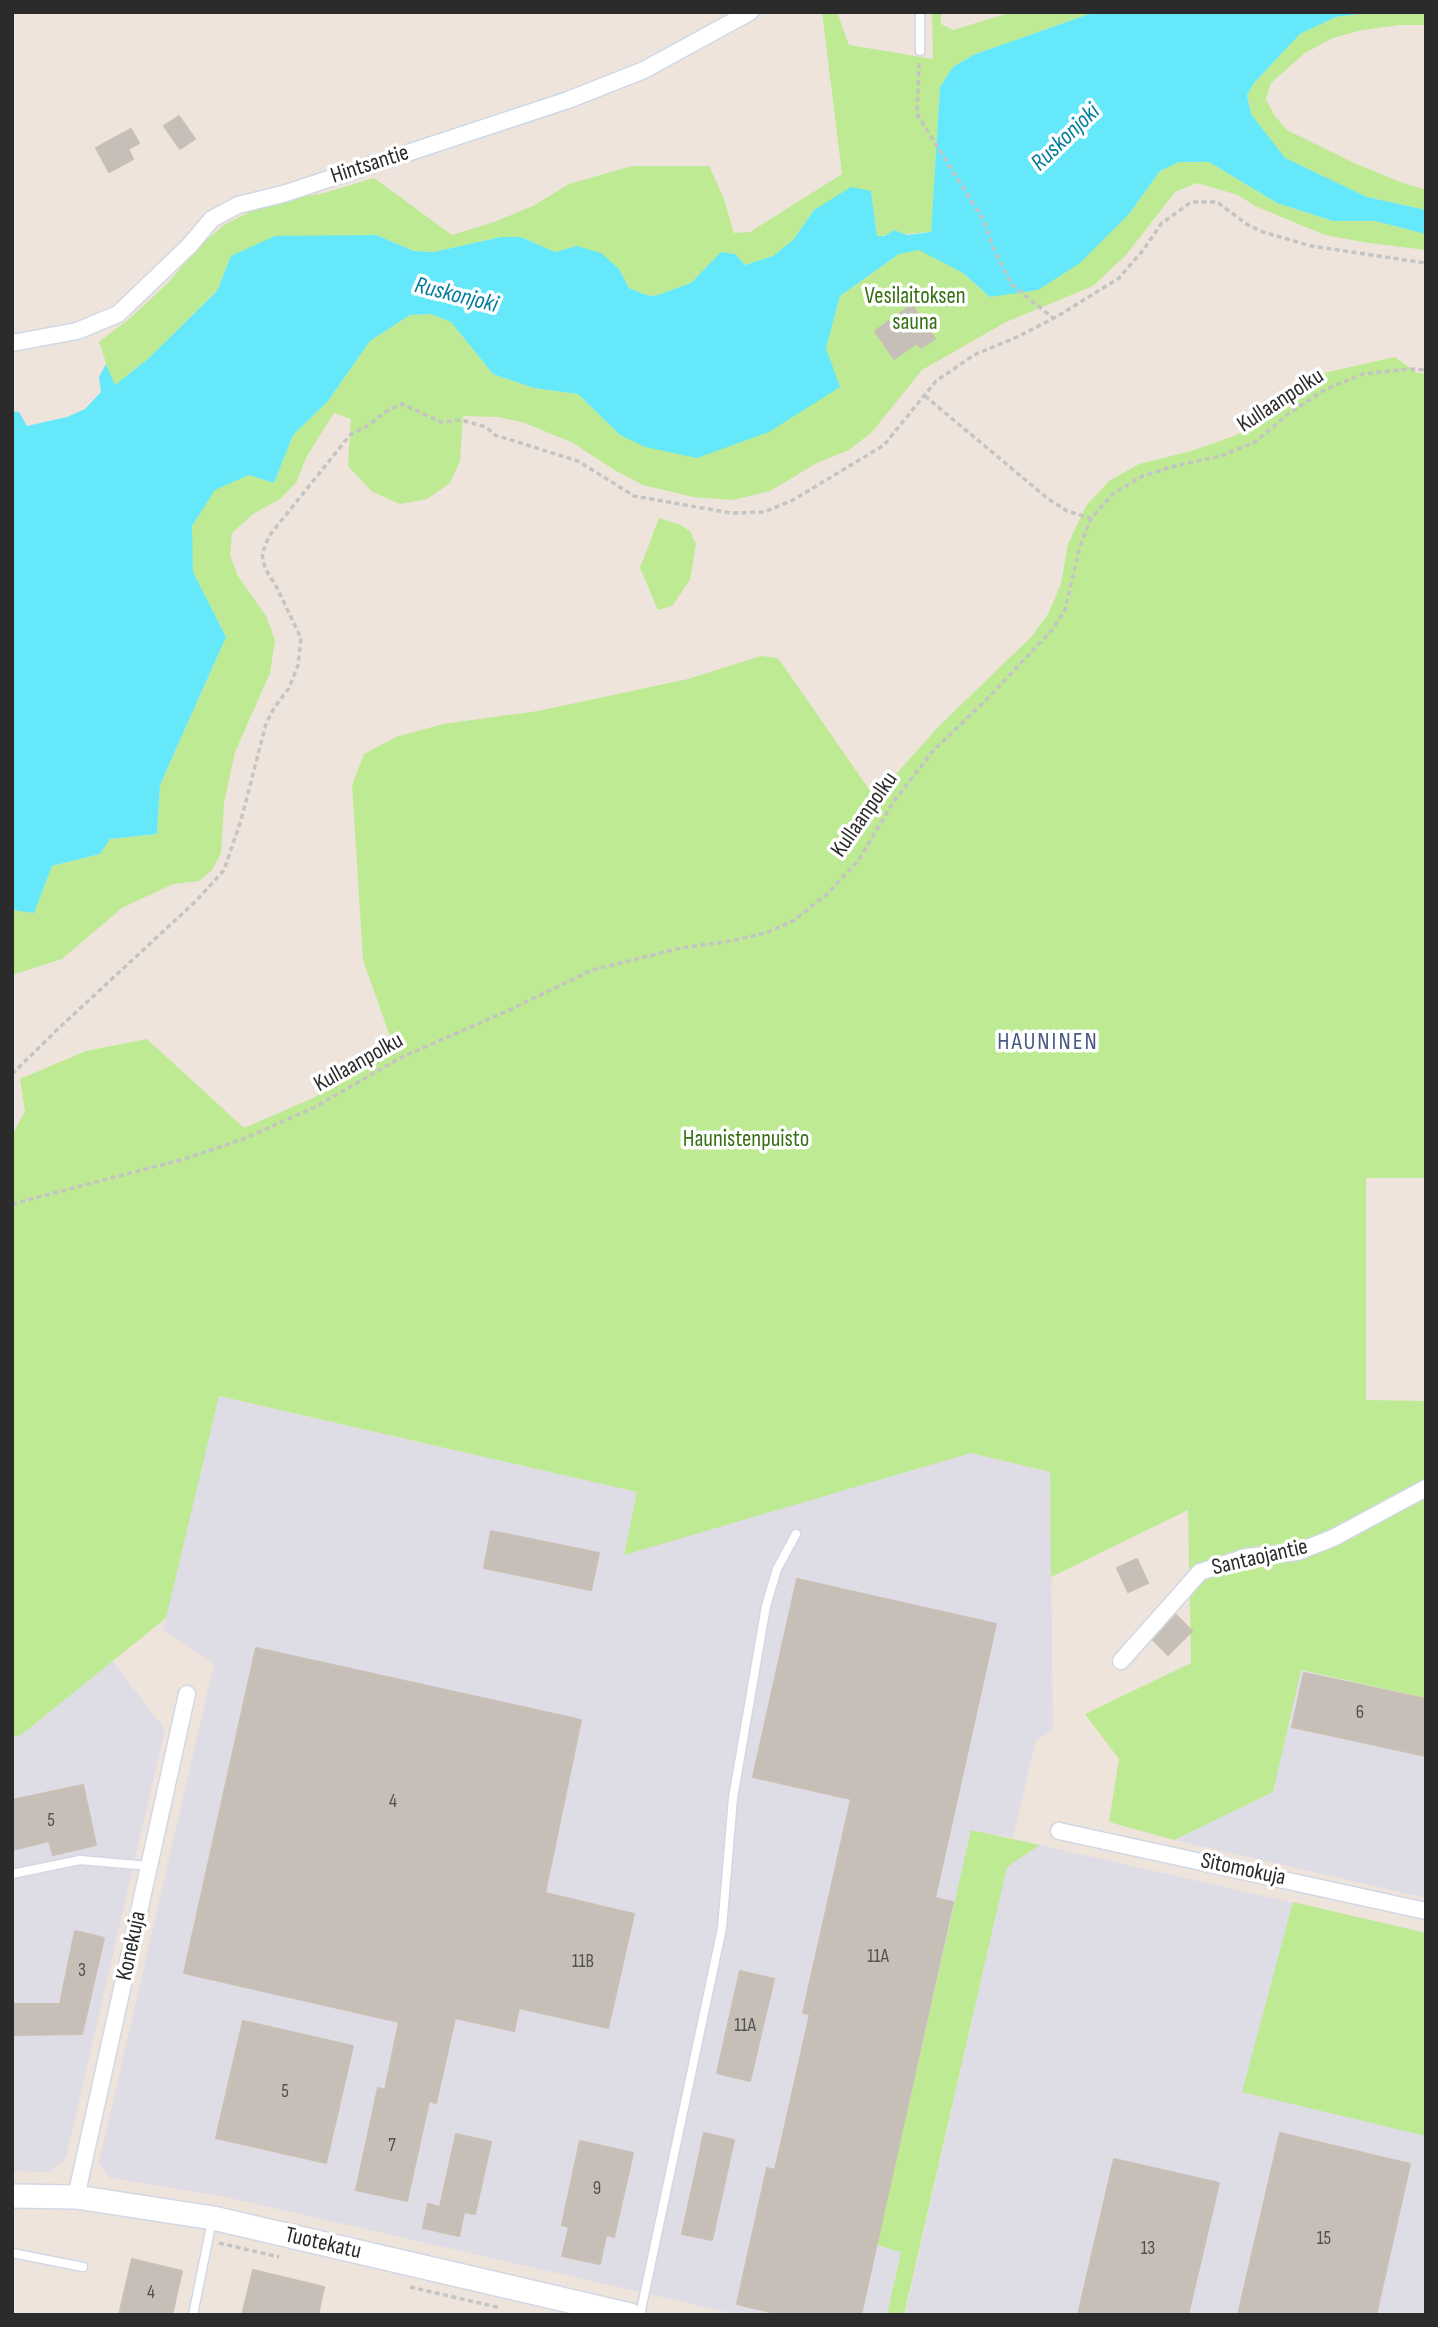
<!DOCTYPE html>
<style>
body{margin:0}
#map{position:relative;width:1438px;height:2327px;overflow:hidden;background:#eee4dc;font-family:"Sofia Sans Condensed",sans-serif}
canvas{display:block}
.frame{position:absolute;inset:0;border:14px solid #2b2b2b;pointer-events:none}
</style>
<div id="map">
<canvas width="1438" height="2327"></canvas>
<div class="frame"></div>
</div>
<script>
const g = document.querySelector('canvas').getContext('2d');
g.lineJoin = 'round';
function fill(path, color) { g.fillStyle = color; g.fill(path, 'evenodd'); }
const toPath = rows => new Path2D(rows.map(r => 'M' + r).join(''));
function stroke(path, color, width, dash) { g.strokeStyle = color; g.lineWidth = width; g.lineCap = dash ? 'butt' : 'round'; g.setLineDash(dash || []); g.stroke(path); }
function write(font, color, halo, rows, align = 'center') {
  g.font = font + ' "Sofia Sans Condensed",sans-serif'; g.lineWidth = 7; g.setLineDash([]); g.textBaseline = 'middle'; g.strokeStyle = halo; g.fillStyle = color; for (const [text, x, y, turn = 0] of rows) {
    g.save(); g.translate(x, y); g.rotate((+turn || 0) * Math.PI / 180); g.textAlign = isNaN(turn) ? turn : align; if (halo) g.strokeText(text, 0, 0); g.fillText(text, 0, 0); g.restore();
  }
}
fill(toPath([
 [218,1396,637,1492,624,1554,971,1453,1050,1472,1053,1730,1036,1740,1013,1838,972,1830,877,2246,901,2251,887,2315,740,2315,230,2198,110,2178,99,2162,214,1664,163,1629],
 [112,1661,165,1729,66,2158,50,2172,12,2171,12,1737,21,1735],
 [1300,1670,1426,1698,1426,1898,1174,1840,1273,1792],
 [1040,1845,1426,1933,1426,2315,905,2315,1007,1866]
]), '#dedde6');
fill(toPath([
 [822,12,837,12,849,45,933,59,932,12,941,12,941,24,953,30,1012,12,1095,12,973,55,953,67,940,87,931,232,877,236,871,191,814,210,793,240,773,256,745,265,735,254,721,252,691,283,655,296,646,295,629,288,619,269,577,246,555,252,521,237,501,237,434,252,414,251,376,235,231,256,217,291,149,358,114,386,99,342,129,319,169,282,197,248,224,225,265,204,324,193,374,178,452,235,494,222,533,206,569,184,632,166,709,166,723,196,734,233,750,232,842,174],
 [1375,12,1426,12,1426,25,1400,25,1362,30,1333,38,1305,53,1271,83,1266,99,1274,115,1287,130,1352,162,1400,182,1426,190,1426,210,1367,197,1284,158,1251,114,1247,95,1254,83,1300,34,1336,17],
 [1179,162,1209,162,1277,203,1333,221,1375,221,1426,234,1426,250,1369,243,1325,235,1255,206,1238,195,1197,183,1175,192,1126,255,1093,286,1006,322,922,370,872,432,849,450,817,463,770,491,733,500,693,497,643,485,616,471,573,443,525,423,499,417,463,416,460,461,450,483,427,499,400,504,371,491,348,466,351,419,334,413,307,456,296,483,280,499,253,514,232,533,230,555,238,576,266,616,275,640,270,673,235,752,224,803,221,853,212,870,199,881,173,884,122,908,62,959,12,975,12,910,34,912,52,866,100,854,110,839,157,834,160,785,226,637,193,572,191,526,214,490,249,475,274,483,293,435,328,401,370,341,410,315,431,314,451,322,493,374,534,388,578,394,620,435,826,348,840,296,899,254,919,249,963,273,990,297,1129,214,1160,171],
 [1395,357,1417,373,1426,373,1426,1178,1366,1178,1366,1400,1426,1401,1426,1698,1301,1670,1273,1792,1174,1840,1109,1822,1119,1759,1085,1714,1191,1663,1188,1510,1051,1577,1050,1472,971,1453,624,1555,637,1492,219,1396,166,1618,21,1735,12,1737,12,1136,25,1111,20,1079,86,1051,147,1039,244,1128,311,1099,391,1054,391,1039,363,960,352,785,364,754,396,737,443,724,538,711,688,679,761,656,778,658,875,798,937,728,1032,636,1048,614,1061,584,1068,544,1086,506,1109,481,1139,464,1191,451,1237,435,1319,374],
 [659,518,678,524,690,531,696,544,690,580,672,606,658,610,640,568],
 [971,1830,1040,1845,1007,1867,904,2315,887,2315,901,2252,877,2245],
 [1293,1902,1426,1933,1426,2136,1242,2092]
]), '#beea93');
fill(toPath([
 [1095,12,1375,12,1336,17,1300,34,1254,83,1247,95,1251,114,1285,158,1367,197,1426,210,1426,234,1375,221,1333,221,1277,203,1209,162,1179,162,1160,171,1129,214,1080,263,1038,290,990,297,963,273,919,250,899,254,840,296,826,348,840,387,769,432,697,458,645,447,620,435,578,394,534,388,493,374,451,322,431,314,410,315,370,341,328,401,293,435,274,483,249,475,215,490,192,526,193,572,226,637,160,785,157,834,110,839,100,854,52,866,34,913,12,910,12,411,19,412,27,426,67,417,85,409,101,392,99,377,106,364,115,385,149,358,217,291,231,256,275,236,376,235,414,251,434,252,501,237,521,237,555,252,577,246,601,253,619,269,629,288,646,295,655,296,691,283,721,252,735,254,745,265,773,256,793,240,814,210,851,187,871,191,877,236,885,236,894,230,907,235,931,232,940,87,953,67,973,55]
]), '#65e9fa');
const building = toPath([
 [179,116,195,139,180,149,164,126,179,116],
 [131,129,139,143,128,149,133,159,109,172,96,148,131,129],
 [912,305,935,339,921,348,917,343,894,359,875,331,912,305],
 [491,1531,599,1553,591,1590,484,1568,491,1531],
 [1137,1559,1148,1583,1128,1592,1117,1568,1137,1559],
 [797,1579,996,1624,935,1898,953,1902,861,2315,783,2315,737,2304,767,2168,775,2170,810,2014,803,2013,851,1799,753,1777,797,1579],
 [1176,1615,1192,1631,1168,1655,1153,1640,1176,1615],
 [256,1648,581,1720,545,1893,634,1914,608,2028,519,2008,514,2031,455,2018,436,2103,429,2101,407,2201,356,2190,378,2088,385,2090,399,2022,184,1973,256,1648],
 [1304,1673,1426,1699,1426,1756,1292,1727,1304,1673],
 [83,1785,96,1845,53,1855,49,1841,12,1850,12,1800,83,1785],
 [75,1931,104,1938,82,2034,12,2035,12,2004,60,2004,75,1931],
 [740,1971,774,1979,750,2081,717,2073,740,1971],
 [243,2021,353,2046,326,2163,216,2138,243,2021],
 [704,2133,734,2140,712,2240,682,2234,704,2133],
 [1280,2133,1410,2164,1376,2315,1238,2315,1280,2133],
 [456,2134,491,2142,475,2214,464,2212,459,2236,423,2228,428,2204,440,2207,456,2134],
 [580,2141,633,2153,614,2237,606,2235,600,2264,562,2256,569,2227,562,2225,580,2141],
 [1114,2159,1219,2183,1188,2315,1078,2315,1114,2159],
 [132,2259,182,2271,172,2315,119,2315,132,2259],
 [253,2270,324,2287,318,2315,242,2315,253,2270]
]);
fill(building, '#c6bfb7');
stroke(building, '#cabfb5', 2);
const lane = toPath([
 [920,51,920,12],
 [12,1874,80,1860,149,1866],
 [12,2253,83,2267],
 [193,2315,212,2221],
 [640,2315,722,1928,733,1798,766,1606,777,1569,796,1534]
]);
const street = toPath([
 [12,343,77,331,118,314,189,246,212,219,238,205,283,194,568,100,644,70,750,12],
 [1121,1661,1200,1572,1246,1557,1297,1552,1333,1538,1426,1488],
 [1059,1831,1426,1911],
 [76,2197,187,1694]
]);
const secondary = toPath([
 [12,2196,76,2197,213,2218,630,2315]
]);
stroke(lane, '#d1d8e5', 11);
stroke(street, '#d1d8e5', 19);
stroke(secondary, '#d1d8e5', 26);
stroke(toPath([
 [919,63,917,114,984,221,992,245,1011,284,1053,318],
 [925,396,1047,498,1067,511,1090,518],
 [12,1074,60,1027,196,901,224,870,241,820,266,724,274,708,289,688,298,665,301,638,277,588,265,568,262,554,269,536,350,435,369,425,385,412,402,404,441,422,461,420,486,427,495,435,578,461,634,496,731,513,764,512,793,500,884,445,936,381,974,355,1017,337,1058,316,1119,278,1144,249,1161,224,1191,202,1217,202,1248,225,1263,232,1311,246,1426,263],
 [12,1204,184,1159,246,1138,315,1107,402,1057,505,1012,592,970,681,948,731,941,766,933,793,921,826,895,858,861,894,801,933,751,988,698,1052,630,1065,610,1080,546,1091,518,1114,493,1143,476,1178,465,1221,456,1255,442,1288,414,1326,389,1363,374,1409,369,1426,370],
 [219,2243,279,2257],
 [410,2287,501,2308]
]), '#c4c4c4', 3.5, [5, 3.5]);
stroke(lane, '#fff', 8);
stroke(street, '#fff', 16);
stroke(secondary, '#fff', 23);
write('19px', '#52504e', null, [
 ["6",1360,1713],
 ["4",393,1802],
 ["5",51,1821],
 ["11A",878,1957],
 ["11B",583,1962],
 ["3",82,1971],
 ["11A",745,2026],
 ["5",285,2092],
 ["7",392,2146],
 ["9",597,2189],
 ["15",1324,2239],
 ["13",1148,2249],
 ["4",151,2293]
]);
write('23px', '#2b2b2b', '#fff', [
 ["Hintsantie",370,165,-18],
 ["Kullaanpolku",1281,401,-33],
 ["Kullaanpolku",865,815,-55],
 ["Kullaanpolku",359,1063,-29],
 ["Santaojantie",1260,1558,-13],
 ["Sitomokuja",1243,1870,12],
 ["Konekuja",132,1946,-78],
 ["Tuotekatu",323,2244,13]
]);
write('23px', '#357013', '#fff', [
 ["Vesilaitoksen",915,297],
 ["sauna",915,323],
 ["Haunistenpuisto",746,1140]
]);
write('italic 24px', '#027d9b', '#fff', [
 ["Ruskonjoki",1066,138,-44],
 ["Ruskonjoki",456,296,14]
]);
g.letterSpacing = '2px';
write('24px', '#475a81', '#fff', [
 ["HAUNINEN",1048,1043]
]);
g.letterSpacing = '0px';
</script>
